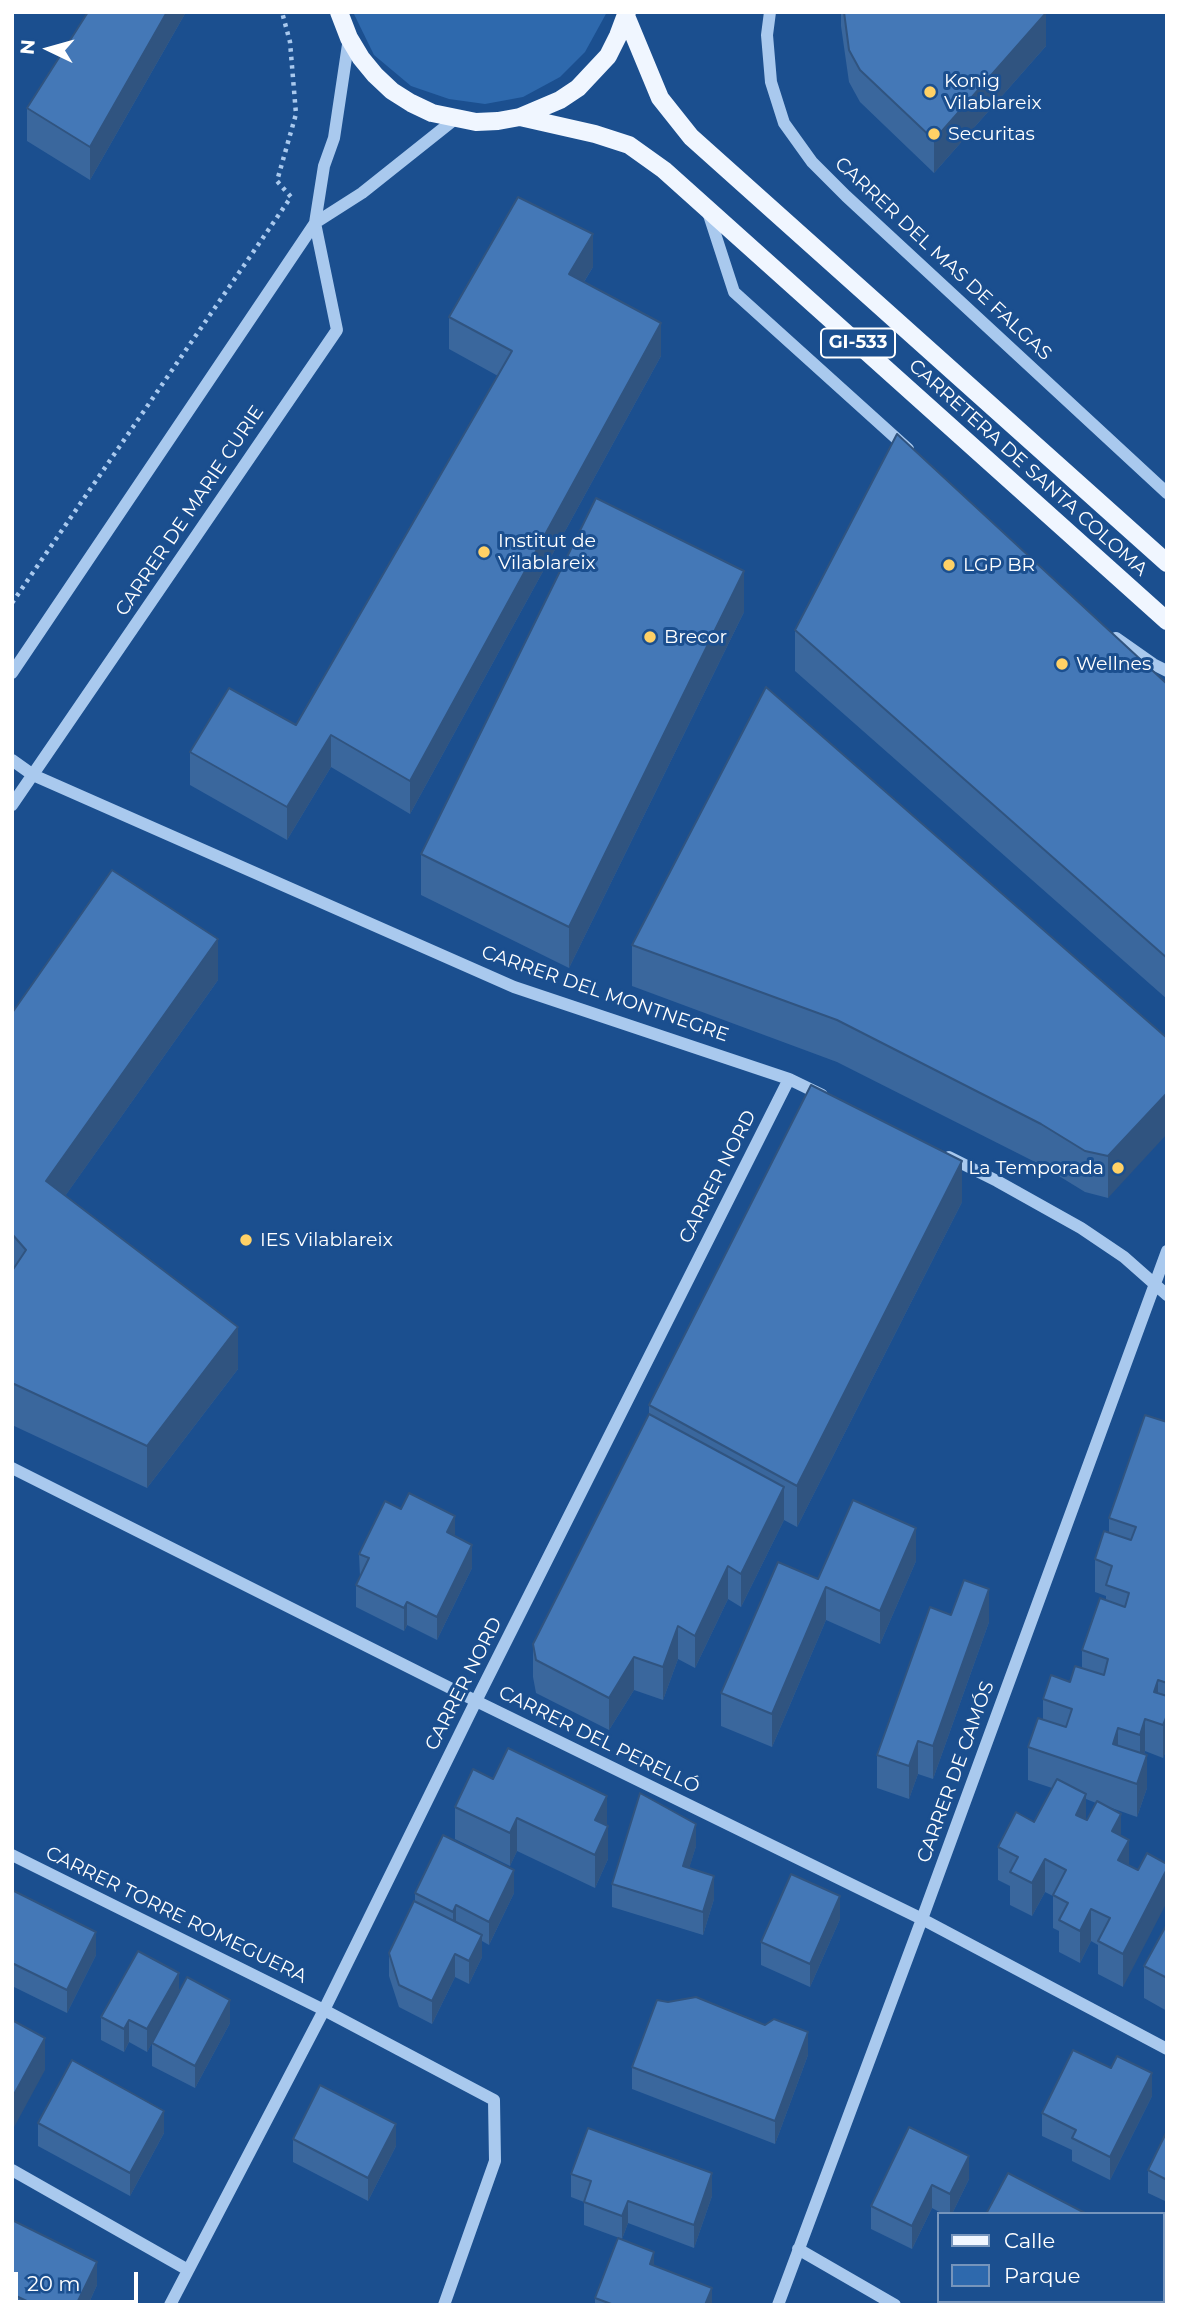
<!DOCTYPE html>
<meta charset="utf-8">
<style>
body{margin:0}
#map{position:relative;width:1179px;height:2317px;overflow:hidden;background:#1b4f8f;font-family:Montserrat,sans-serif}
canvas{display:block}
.frame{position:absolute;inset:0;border:14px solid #fff;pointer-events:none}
.legend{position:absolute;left:937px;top:2212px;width:228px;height:91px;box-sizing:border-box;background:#1b4f8f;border:2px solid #7695bc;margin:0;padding:9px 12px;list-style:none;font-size:21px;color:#fff}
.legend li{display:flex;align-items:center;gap:14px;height:35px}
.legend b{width:35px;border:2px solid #7695bc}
.north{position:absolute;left:14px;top:14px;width:70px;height:70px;-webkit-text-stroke:5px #1b4f8f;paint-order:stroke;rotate:275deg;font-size:19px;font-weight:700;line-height:28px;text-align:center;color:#fff}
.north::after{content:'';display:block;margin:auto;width:24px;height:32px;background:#fff;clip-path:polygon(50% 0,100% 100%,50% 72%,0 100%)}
.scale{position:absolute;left:14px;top:2272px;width:124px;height:32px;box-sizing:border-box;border:4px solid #fff;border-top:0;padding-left:9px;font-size:21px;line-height:24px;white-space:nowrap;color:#fff;-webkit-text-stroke:5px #1b4f8f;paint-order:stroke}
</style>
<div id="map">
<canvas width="1179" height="2317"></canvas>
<div class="frame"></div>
<ul class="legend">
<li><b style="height:9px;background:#f0f6ff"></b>Calle</li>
<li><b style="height:19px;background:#2e69ad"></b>Parque</li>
</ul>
<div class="north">N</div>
<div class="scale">20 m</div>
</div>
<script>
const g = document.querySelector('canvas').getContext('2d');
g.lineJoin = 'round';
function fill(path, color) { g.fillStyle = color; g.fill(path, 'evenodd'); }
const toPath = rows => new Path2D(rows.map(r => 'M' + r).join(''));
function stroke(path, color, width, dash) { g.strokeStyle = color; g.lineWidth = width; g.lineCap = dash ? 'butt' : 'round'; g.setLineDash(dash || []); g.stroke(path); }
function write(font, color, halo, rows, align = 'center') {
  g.font = font + ' Montserrat,sans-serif'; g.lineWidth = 6; g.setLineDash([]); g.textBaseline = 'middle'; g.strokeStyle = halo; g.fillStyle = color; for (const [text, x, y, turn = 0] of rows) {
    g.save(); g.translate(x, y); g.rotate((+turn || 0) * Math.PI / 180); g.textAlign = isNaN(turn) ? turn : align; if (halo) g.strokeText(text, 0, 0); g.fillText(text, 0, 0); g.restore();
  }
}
fill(toPath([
 [353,12,607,12,585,52,560,77,523,97,485,104,449,99,411,86,374,55]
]), '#2e69ad');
stroke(toPath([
 [12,603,291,197,277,181,296,114,290,42,282,12]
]), '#a9c9ee', 4.5, [3.5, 5]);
stroke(toPath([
 [770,12,767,35,771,82,784,123,812,162,846,196,1167,493],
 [708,212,734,292,908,449],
 [1116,638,1153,664,1167,671],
 [12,673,315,223,362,193,455,119],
 [12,760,33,775,514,987,789,1079,822,1095],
 [12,805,337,330,315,223,324,166,334,138,349,38],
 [949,1157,997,1181,1081,1228,1124,1257,1167,1295],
 [12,1468,476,1701,922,1919,1167,2049],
 [12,1855,324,2010,494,2100,495,2161,444,2305],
 [12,2170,188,2270],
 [798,2249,895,2305],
 [170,2305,324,2010,476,1701,789,1079],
 [778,2305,922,1919,1167,1251]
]), '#a9c9ee', 12);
stroke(toPath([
 [339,12,349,38,361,58,375,75,392,91,411,103,432,113,476,122,498,121,520,117,560,100,578,88,608,56,618,36,627,12],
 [626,16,660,98,691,137,1167,563],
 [520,117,595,134,629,145,664,170,1167,621]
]), '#f0f6ff', 18);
fill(toPath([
 [186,12,90,180,27,141,27,108],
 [841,12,1044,12,1046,46,934,173,860,102,849,82,841,26],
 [593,267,584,282,661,356,410,814,331,767,287,840,190,785,190,752,296,725,498,376,449,349,449,317],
 [744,612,569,968,421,895,421,854],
 [795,630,1167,684,1167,999,795,671],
 [632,945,1167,1038,1108,1198,1085,1192,1041,1165,837,1062,632,986],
 [218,980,65,1196,238,1369,147,1488,12,1425,12,1013],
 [962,1202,797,1527,784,1520,741,1607,728,1599,695,1668,678,1659,663,1700,634,1690,609,1730,536,1693,533,1677,533,1644,649,1414,649,1405],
 [1167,1422,1167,1748,1163,1758,1145,1751,1144,1754,1147,1788,1137,1817,1106,1806,1121,1835,1129,1840,1123,1987,1098,1974,1098,1945,1091,1941,1080,1963,1059,1952,1059,1931,1053,1928,1053,1896,1045,1892,1032,1916,1010,1905,1010,1886,998,1880,998,1847,1034,1822,1052,1788,1028,1780,1028,1747,1043,1719,1043,1699,1070,1682,1082,1668,1082,1650,1106,1600,1106,1596,1095,1592,1095,1559,1109,1533,1109,1518],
 [1086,1799,1096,1803,1087,1820,1086,1820],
 [455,1536,472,1568,437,1640,407,1625,404,1631,356,1607,356,1585,360,1577,359,1554],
 [916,1561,880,1644,826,1620,772,1747,721,1726,721,1693,818,1579],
 [951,1615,989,1622,933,1779,918,1774,909,1799,877,1788,877,1755],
 [493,1779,607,1825,608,1859,595,1888,517,1851,510,1866,455,1839,455,1807],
 [696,1846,689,1868,714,1899,703,1935,612,1907,612,1884],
 [12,1890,96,1955,67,2013,12,1986],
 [415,1893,514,1893,489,1945,482,1941,482,1957,469,1984,455,1977,432,2024,399,2007,389,1976,389,1953,415,1902],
 [840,1919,810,1987,761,1965,761,1942],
 [1167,1924,1167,2011,1144,1998,1144,1966],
 [179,1994,230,2023,195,2088,152,2066,152,2043,147,2052,129,2042,124,2052,101,2040,101,2017],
 [808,2055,775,2144,632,2089,632,2067],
 [1152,2096,1110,2180,1072,2161,1072,2150,1042,2136,1042,2113],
 [38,2123,164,2133,130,2196,38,2146],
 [909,2127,969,2179,952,2214,943,2214,932,2208,912,2249,871,2229,871,2206],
 [1167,2131,1167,2202,1148,2193,1148,2170],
 [293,2139,396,2146,368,2201,293,2162],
 [571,2174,712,2196,694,2248,628,2223,622,2239,584,2225,584,2202,571,2197],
 [12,2220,97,2285,88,2305,12,2305],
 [595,2298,712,2305,595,2305],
 [993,2301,1050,2301,1049,2305,1000,2305]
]), '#3a679d');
fill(toPath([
 [167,12,186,12,90,180,90,147],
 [1046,13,1046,46,934,173,934,140],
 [593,234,593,267,569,306,569,274],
 [661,323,661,356,410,814,410,781],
 [744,571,744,612,569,968,569,927],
 [331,735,331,767,287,840,287,807],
 [218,939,218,980,46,1223,46,1181],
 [1167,1093,1167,1134,1108,1198,1108,1156],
 [962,1161,962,1202,797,1527,797,1486],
 [238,1327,238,1369,147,1488,147,1446],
 [784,1487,784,1520,741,1607,741,1574],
 [455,1516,455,1539,447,1532],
 [916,1528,916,1561,880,1644,880,1611],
 [472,1545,472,1568,437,1640,437,1617],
 [728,1566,728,1599,695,1668,695,1636],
 [826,1587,826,1620,772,1747,772,1714],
 [989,1589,989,1622,933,1779,933,1746],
 [407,1602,407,1625,404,1631,404,1608],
 [678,1626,678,1659,663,1700,663,1667],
 [634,1657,634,1690,609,1730,609,1698],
 [1158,1680,1158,1713,1154,1692],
 [1167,1715,1167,1748,1163,1758,1163,1725],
 [1145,1719,1145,1751,1140,1768,1140,1735],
 [1118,1728,1118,1760,1113,1777,1113,1744],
 [918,1741,918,1774,909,1799,909,1766],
 [1147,1755,1147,1788,1137,1817,1137,1784],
 [1086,1794,1086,1827,1076,1815],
 [607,1796,607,1828,595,1820],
 [1121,1814,1121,1847,1112,1831],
 [517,1818,517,1851,510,1866,510,1833],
 [696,1824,696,1846,683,1889,683,1866],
 [608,1826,608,1859,595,1888,595,1855],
 [1129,1840,1129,1873,1118,1860],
 [1045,1859,1045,1892,1032,1916,1032,1883],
 [1167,1869,1167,1902,1123,1987,1123,1954],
 [514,1870,514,1893,489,1945,489,1922],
 [714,1876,714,1899,703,1935,703,1912],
 [840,1896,840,1919,810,1987,810,1964],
 [456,1905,456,1928,453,1934,453,1912],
 [1091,1909,1091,1941,1080,1963,1080,1931],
 [96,1932,96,1955,67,2013,67,1990],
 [482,1935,482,1957,469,1984,469,1961],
 [455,1954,455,1977,432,2024,432,2001],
 [179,1973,179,1996,147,2052,147,2029],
 [230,2000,230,2023,195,2088,195,2066],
 [129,2020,129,2042,124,2052,124,2029],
 [808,2032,808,2055,775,2144,775,2121],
 [45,2038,45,2070,12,2131,12,2098],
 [1152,2073,1152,2096,1110,2180,1110,2157],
 [164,2111,164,2133,130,2196,130,2173],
 [396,2124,396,2146,368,2201,368,2178],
 [969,2156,969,2179,952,2214,950,2214,950,2194],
 [712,2173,712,2196,694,2248,694,2225],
 [932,2185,932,2208,912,2249,912,2226],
 [628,2201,628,2223,622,2239,622,2216],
 [654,2252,654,2275,650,2264],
 [97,2262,97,2285,88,2305,76,2305],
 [712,2288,712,2305,705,2305],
 [1038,2301,1050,2301,1049,2305,1038,2305]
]), '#305480');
const building = toPath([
 [88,12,167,12,90,147,27,108,88,12],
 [844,12,1044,12,1046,13,934,140,860,70,849,50,844,12],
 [518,197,593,234,569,274,661,323,410,781,331,735,287,807,190,752,229,688,296,725,512,351,449,317,518,197],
 [897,434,1167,684,1167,958,795,630,897,434],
 [596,498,744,571,569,927,421,854,596,498],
 [766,687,1167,1038,1167,1093,1108,1156,1085,1151,1041,1124,837,1020,632,945,766,687],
 [112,870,218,939,46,1181,238,1327,147,1446,12,1383,12,1271,26,1250,12,1234,12,1013,112,870],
 [811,1085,962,1161,797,1486,649,1405,811,1085],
 [649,1414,784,1487,741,1574,728,1566,695,1636,678,1626,663,1667,634,1657,609,1698,536,1660,533,1644,649,1414],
 [1145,1415,1167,1422,1167,1683,1158,1680,1154,1692,1167,1696,1167,1715,1163,1725,1145,1719,1140,1735,1118,1728,1113,1744,1147,1755,1137,1784,1028,1747,1038,1718,1066,1727,1072,1709,1043,1699,1051,1675,1070,1682,1075,1666,1104,1675,1108,1659,1082,1650,1100,1598,1125,1607,1129,1593,1106,1585,1112,1566,1095,1559,1104,1531,1131,1540,1136,1527,1109,1518,1145,1415],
 [409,1493,455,1516,447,1532,472,1545,437,1617,407,1602,404,1608,356,1585,369,1558,359,1554,385,1501,401,1509,409,1493],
 [853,1500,916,1528,880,1611,826,1587,772,1714,721,1693,778,1562,818,1579,853,1500],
 [964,1580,989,1589,933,1746,918,1741,909,1766,877,1755,930,1607,951,1615,964,1580],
 [508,1748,607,1796,595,1820,608,1826,595,1855,517,1818,510,1833,455,1807,473,1769,493,1779,508,1748],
 [1057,1779,1086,1794,1076,1815,1087,1820,1097,1801,1121,1814,1112,1831,1129,1840,1118,1860,1138,1870,1147,1853,1167,1864,1167,1869,1123,1954,1098,1941,1110,1918,1091,1909,1080,1931,1059,1920,1068,1903,1053,1895,1066,1870,1045,1859,1032,1883,1010,1872,1018,1857,998,1847,1016,1812,1034,1822,1057,1779],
 [640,1793,696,1824,683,1866,714,1876,703,1912,612,1884,640,1793],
 [443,1835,514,1870,489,1922,456,1905,453,1912,415,1893,443,1835],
 [791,1874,840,1896,810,1964,761,1942,791,1874],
 [12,1890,96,1932,67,1990,12,1963,12,1890],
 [414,1901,482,1935,469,1961,455,1954,432,2001,399,1985,389,1953,414,1901],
 [1167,1924,1167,1978,1144,1966,1167,1924],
 [138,1951,179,1973,147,2029,129,2020,124,2029,101,2017,138,1951],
 [187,1977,230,2000,195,2066,152,2043,187,1977],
 [696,1997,765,2025,774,2019,808,2032,775,2121,632,2067,657,2000,668,2002,696,1997],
 [12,2020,45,2038,12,2098,12,2020],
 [1073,2050,1111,2068,1117,2056,1152,2073,1110,2157,1072,2138,1076,2130,1042,2113,1073,2050],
 [72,2060,164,2111,130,2173,38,2123,72,2060],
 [320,2085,396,2124,368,2178,293,2139,320,2085],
 [909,2127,969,2156,950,2194,932,2185,912,2226,871,2206,909,2127],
 [588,2128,712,2173,694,2225,628,2201,622,2216,584,2202,591,2181,571,2174,588,2128],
 [1167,2131,1167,2180,1148,2170,1167,2131],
 [1008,2173,1085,2213,986,2214,1008,2173],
 [12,2220,97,2262,76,2305,35,2305,12,2294,12,2220],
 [618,2238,654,2252,650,2264,712,2288,705,2305,614,2305,595,2298,618,2238],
 [1163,2280,1167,2282,1167,2296,1162,2305,1074,2305,1076,2301,1163,2301,1163,2280]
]);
fill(building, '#4478b7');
stroke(building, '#305480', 2);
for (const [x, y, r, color] of [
 [930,92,7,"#ffd166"],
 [934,134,7,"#ffd166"],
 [484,552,7,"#ffd166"],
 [949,565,7,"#ffd166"],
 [650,637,7,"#ffd166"],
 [1062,664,7,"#ffd166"],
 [1118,1168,7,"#ffd166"],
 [246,1240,7,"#ffd166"]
]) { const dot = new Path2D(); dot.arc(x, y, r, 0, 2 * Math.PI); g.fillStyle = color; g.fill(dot); stroke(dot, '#1b4f8f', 2.5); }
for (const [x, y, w] of [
 [858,343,74]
]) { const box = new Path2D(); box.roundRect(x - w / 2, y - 14.5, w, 29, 5); g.fillStyle = '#1b4f8f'; g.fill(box); stroke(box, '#fff', 2); }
write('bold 18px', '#fff', null, [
 ["GI-533",858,343]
]);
write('19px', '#fff', '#1b4f8f', [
 ["Konig",944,81],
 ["Vilablareix",944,103],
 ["Securitas",948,134],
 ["Institut de",498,541],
 ["Vilablareix",498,563],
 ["LGP BR",963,565],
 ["Brecor",664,637],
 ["Wellnes",1076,664],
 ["La Temporada",1104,1168,"right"],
 ["IES Vilablareix",260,1240]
], 'left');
write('19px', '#fff', '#1b4f8f', [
 ["CARRER DEL MAS DE FALGAS",943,259,43],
 ["CARRETERA DE SANTA COLOMA",1028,468,42],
 ["CARRER DE MARIE CURIE",190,511,-56],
 ["CARRER DEL MONTNEGRE",605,994,19],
 ["CARRER NORD",718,1177,-63],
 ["CARRER NORD",464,1684,-63],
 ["CARRER DEL PERELLÓ",599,1740,26],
 ["CARRER DE CAMÓS",956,1772,-70],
 ["CARRER TORRE ROMEGUERA",176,1915,26]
]);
</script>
